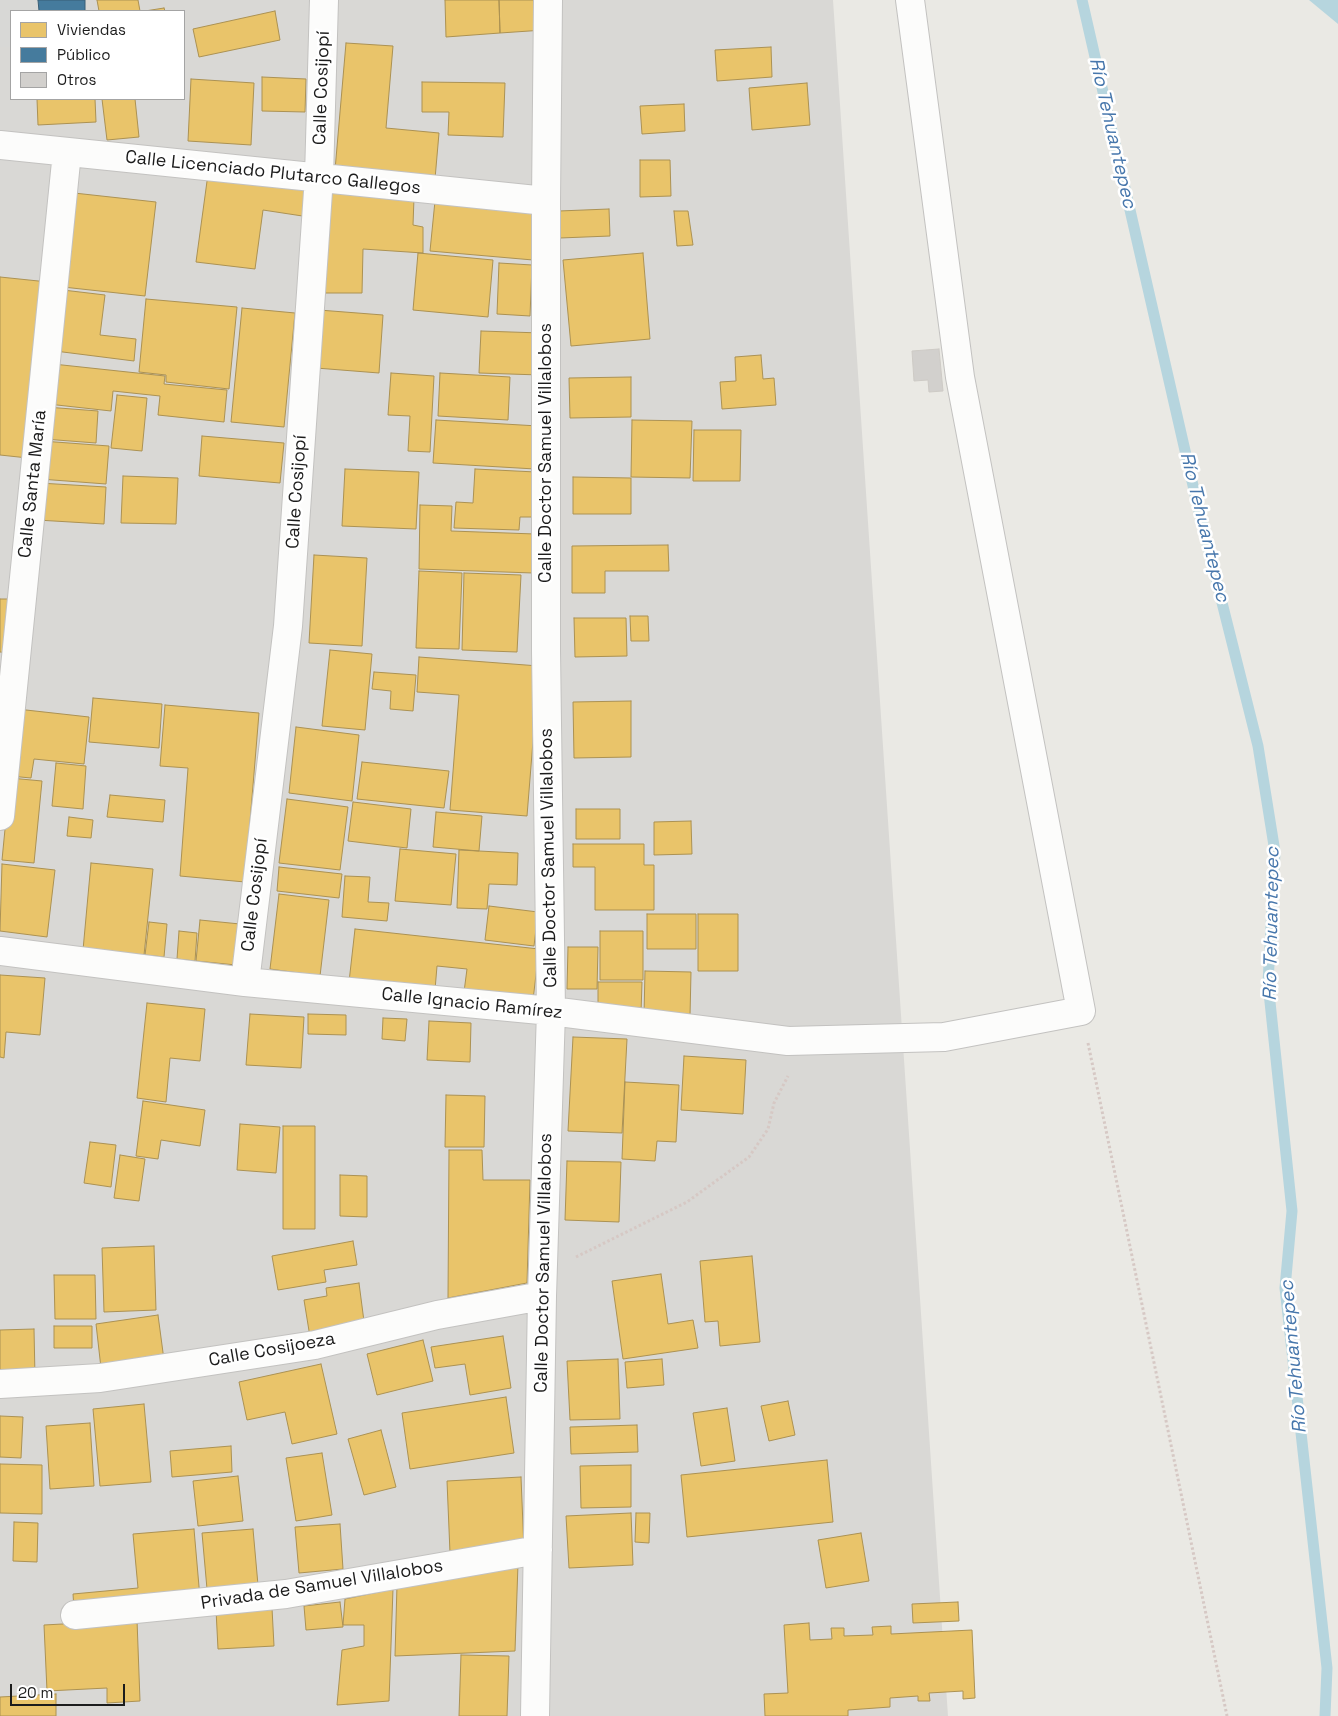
<!DOCTYPE html>
<meta charset="utf-8">
<style>
body{margin:0}
#map{position:relative;width:1338px;height:1716px;overflow:hidden;background:#eae9e4;font-family:"Space Grotesk",sans-serif}
canvas{display:block}
.legend{position:absolute;left:10px;top:10px;width:175px;height:90px;box-sizing:border-box;background:#fff;border:1px solid #a4a4a4;margin:0;padding:6px 9px;list-style:none;font-size:15px;color:#1c1c1c}
.legend li{display:flex;align-items:center;gap:10px;height:25px}
.legend b{width:25px;border:1px solid #a4a4a4}
.scale{position:absolute;left:10px;top:1684px;width:115px;height:22px;box-sizing:border-box;border:2px solid #1c1c1c;border-top:0;padding-left:6px;font-size:15px;line-height:18px;white-space:nowrap;color:#1c1c1c;-webkit-text-stroke:4px #fff;paint-order:stroke}
</style>
<div id="map">
<canvas width="1338" height="1716"></canvas>
<ul class="legend">
<li><b style="height:14px;background:#e9c46a"></b>Viviendas</li>
<li><b style="height:14px;background:#457b9d"></b>Público</li>
<li><b style="height:14px;background:#d2d0cd"></b>Otros</li>
</ul>
<div class="scale">20 m</div>
</div>
<script>
const g = document.querySelector('canvas').getContext('2d');
g.lineJoin = 'round';
function fill(path, color) { g.fillStyle = color; g.fill(path, 'evenodd'); }
const toPath = rows => new Path2D(rows.map(r => 'M' + r).join(''));
function stroke(path, color, width, dash) { g.strokeStyle = color; g.lineWidth = width; g.lineCap = dash ? 'butt' : 'round'; g.setLineDash(dash || []); g.stroke(path); }
function write(font, color, halo, rows, align = 'center') {
  g.font = font + ' "Space Grotesk",sans-serif'; g.lineWidth = 5; g.setLineDash([]); g.textBaseline = 'middle'; g.strokeStyle = halo; g.fillStyle = color; for (const [text, x, y, turn = 0] of rows) {
    g.save(); g.translate(x, y); g.rotate((+turn || 0) * Math.PI / 180); g.textAlign = isNaN(turn) ? turn : align; if (halo) g.strokeText(text, 0, 0); g.fillText(text, 0, 0); g.restore();
  }
}
fill(toPath([
 [0,0,833,0,948,1716,0,1716],
 [11,11,184,11,184,99,11,99]
]), '#d9d8d5');
fill(toPath([
 [0,0,39,0,39,11,11,11,11,47,0,47]
]), '#d8d8d6');
fill(toPath([
 [1309,0,1338,0,1338,24]
]), '#b6d5de');
const homes = toPath([
 [97,0,138,0,140,11,99,11,97,0],
 [445,0,499,0,500,33,446,37,445,0],
 [499,0,542,0,544,30,500,33,499,0],
 [164,8,165,11,145,11,164,8],
 [275,11,280,40,199,57,193,29,275,11],
 [346,43,393,46,386,128,439,133,435,179,335,170,346,43],
 [771,47,772,77,717,81,715,50,771,47],
 [262,77,306,79,305,112,262,111,262,77],
 [191,79,254,83,251,145,188,141,191,79],
 [422,82,505,83,503,137,448,135,449,112,422,112,422,82],
 [807,83,810,125,752,130,749,88,807,83],
 [37,99,95,99,96,122,38,125,37,99],
 [102,99,135,99,139,137,107,140,102,99],
 [684,104,685,131,642,134,640,106,684,104],
 [640,160,670,160,671,196,640,197,640,160],
 [208,174,313,188,309,217,263,210,255,269,196,262,208,174],
 [332,192,414,198,413,225,423,227,423,253,363,249,362,293,319,293,332,192],
 [74,193,156,202,145,296,63,287,74,193],
 [435,201,538,211,533,260,430,251,435,201],
 [609,209,610,236,560,238,559,211,609,209],
 [674,211,688,211,693,245,677,246,674,211],
 [418,253,493,260,488,317,413,310,418,253],
 [643,253,650,339,571,346,563,260,643,253],
 [499,263,532,265,530,316,497,314,499,263],
 [0,277,48,282,28,458,0,455,0,277],
 [63,290,105,295,100,335,136,339,134,361,55,351,63,290],
 [146,299,237,307,229,389,166,382,166,375,139,372,146,299],
 [242,308,295,313,284,427,231,422,242,308],
 [319,310,383,315,379,373,316,368,319,310],
 [481,331,541,333,540,375,479,373,481,331],
 [761,355,763,379,774,378,776,405,722,409,720,382,736,381,735,357,761,355],
 [53,364,165,376,164,384,227,390,224,422,158,415,160,396,113,391,111,411,48,404,53,364],
 [391,373,434,376,430,452,408,451,410,416,388,415,391,373],
 [440,373,510,377,508,420,438,416,440,373],
 [631,377,631,417,570,418,569,378,631,377],
 [117,395,147,398,142,451,111,448,117,395],
 [46,407,98,411,96,443,44,439,46,407],
 [436,420,538,426,535,469,433,463,436,420],
 [632,420,692,421,690,478,631,477,632,420],
 [694,430,741,430,740,481,693,481,694,430],
 [202,436,284,443,280,483,199,476,202,436],
 [42,441,109,446,106,484,40,479,42,441],
 [345,469,419,472,416,529,342,526,345,469],
 [475,469,536,472,535,517,520,517,519,530,454,528,456,502,473,503,475,469],
 [123,476,178,478,176,524,121,523,123,476],
 [573,477,631,478,631,514,573,514,573,477],
 [39,483,106,487,104,524,37,520,39,483],
 [420,505,452,506,451,531,535,534,533,573,419,569,420,505],
 [668,545,669,571,605,571,605,593,572,593,572,546,668,545],
 [314,555,367,558,362,646,309,643,314,555],
 [419,571,462,573,459,649,416,648,419,571],
 [464,573,521,575,517,652,462,650,464,573],
 [0,599,12,599,9,653,0,652,0,599],
 [630,616,648,616,649,641,631,641,630,616],
 [574,618,626,618,627,656,575,657,574,618],
 [330,650,372,654,365,730,322,726,330,650],
 [419,657,539,666,527,816,450,810,459,695,417,692,419,657],
 [374,672,416,675,413,711,390,709,391,691,372,689,374,672],
 [93,698,162,704,159,748,89,742,93,698],
 [631,701,631,757,574,758,573,702,631,701],
 [165,705,259,713,245,882,180,876,188,768,160,766,165,705],
 [17,709,89,717,84,764,34,759,31,778,10,776,17,709],
 [296,727,359,735,352,801,289,793,296,727],
 [362,762,449,771,444,808,357,799,362,762],
 [56,763,86,766,83,809,52,806,56,763],
 [10,778,42,781,34,863,2,860,10,778],
 [110,795,165,800,163,822,107,817,110,795],
 [287,799,348,807,340,870,279,863,287,799],
 [353,802,411,809,407,848,348,841,353,802],
 [576,809,620,809,620,839,576,839,576,809],
 [436,812,482,816,479,851,433,847,436,812],
 [69,817,93,820,91,838,67,836,69,817],
 [691,821,692,854,654,855,654,822,691,821],
 [573,844,644,844,644,865,654,865,654,910,595,910,595,867,573,867,573,844],
 [400,849,456,854,451,905,395,901,400,849],
 [459,850,518,853,517,885,489,884,487,909,457,908,459,850],
 [91,863,153,869,144,955,83,950,91,863],
 [2,864,55,870,47,937,0,931,2,864],
 [279,867,342,874,339,898,277,891,279,867],
 [345,876,370,877,368,902,389,903,387,921,342,917,345,876],
 [279,894,329,900,320,976,270,969,279,894],
 [489,906,538,912,534,946,485,940,489,906],
 [647,914,696,914,696,949,647,949,647,914],
 [698,914,738,914,738,971,698,971,698,914],
 [200,920,240,924,236,965,196,961,200,920],
 [149,922,167,924,164,957,145,955,149,922],
 [355,929,539,949,533,1000,464,992,467,969,437,966,435,990,349,982,355,929],
 [179,931,197,933,195,961,177,959,179,931],
 [600,931,643,931,643,980,600,980,600,931],
 [568,947,598,947,597,989,567,989,568,947],
 [645,971,691,972,690,1016,644,1016,645,971],
 [0,975,45,978,40,1035,6,1032,4,1058,0,1057,0,975],
 [598,982,642,982,641,1013,598,1013,598,982],
 [147,1003,205,1009,200,1061,170,1058,166,1102,137,1098,147,1003],
 [250,1014,304,1017,301,1068,246,1065,250,1014],
 [308,1014,346,1015,346,1035,308,1034,308,1014],
 [383,1018,407,1019,405,1041,382,1039,383,1018],
 [429,1021,471,1023,470,1062,427,1060,429,1021],
 [573,1037,627,1039,622,1133,568,1131,573,1037],
 [684,1056,746,1060,743,1114,681,1110,684,1056],
 [625,1082,679,1085,676,1142,657,1141,655,1161,622,1159,625,1082],
 [446,1095,485,1096,484,1147,445,1147,446,1095],
 [143,1101,205,1110,200,1146,161,1140,158,1159,136,1156,143,1101],
 [240,1124,280,1127,276,1173,237,1170,240,1124],
 [283,1126,315,1126,315,1229,283,1229,283,1126],
 [90,1142,116,1145,111,1187,84,1183,90,1142],
 [449,1150,482,1150,483,1180,530,1180,527,1283,448,1298,449,1150],
 [120,1155,145,1159,139,1201,114,1198,120,1155],
 [567,1161,621,1162,619,1222,565,1220,567,1161],
 [340,1175,367,1176,367,1217,340,1216,340,1175],
 [353,1241,357,1265,324,1270,326,1282,278,1290,272,1256,353,1241],
 [154,1246,156,1310,104,1312,102,1248,154,1246],
 [752,1256,760,1342,720,1346,718,1321,705,1322,700,1261,752,1256],
 [661,1274,668,1324,693,1320,698,1348,623,1359,612,1281,661,1274],
 [54,1275,95,1275,96,1319,55,1319,54,1275],
 [359,1283,365,1329,310,1337,304,1300,327,1296,326,1288,359,1283],
 [158,1315,164,1360,101,1368,96,1324,158,1315],
 [54,1326,92,1326,92,1348,54,1348,54,1326],
 [34,1329,35,1377,0,1378,0,1330,34,1329],
 [503,1336,511,1388,470,1395,465,1364,435,1368,431,1347,503,1336],
 [423,1340,433,1381,377,1395,367,1354,423,1340],
 [618,1359,620,1419,570,1420,567,1361,618,1359],
 [662,1359,664,1385,627,1388,625,1362,662,1359],
 [321,1364,337,1434,292,1444,285,1412,247,1420,239,1382,321,1364],
 [506,1397,514,1453,410,1469,402,1413,506,1397],
 [788,1401,795,1435,769,1441,761,1406,788,1401],
 [144,1404,151,1482,100,1486,93,1409,144,1404],
 [727,1408,735,1461,701,1466,693,1413,727,1408],
 [0,1416,23,1417,21,1458,0,1457,0,1416],
 [90,1423,94,1486,50,1489,46,1426,90,1423],
 [637,1425,638,1452,571,1454,570,1427,637,1425],
 [381,1430,396,1487,364,1495,348,1439,381,1430],
 [231,1446,232,1472,172,1477,170,1451,231,1446],
 [322,1453,332,1515,296,1521,286,1458,322,1453],
 [827,1460,833,1522,687,1537,681,1475,827,1460],
 [0,1464,42,1465,42,1514,0,1513,0,1464],
 [631,1465,631,1507,581,1508,580,1466,631,1465],
 [238,1476,243,1521,198,1526,193,1481,238,1476],
 [521,1477,524,1550,450,1553,447,1481,521,1477],
 [631,1513,633,1565,569,1568,566,1516,631,1513],
 [636,1513,650,1513,649,1543,635,1542,636,1513],
 [14,1522,38,1523,37,1562,13,1561,14,1522],
 [340,1524,343,1569,299,1573,295,1527,340,1524],
 [194,1529,200,1598,74,1609,73,1594,138,1588,133,1534,194,1529],
 [253,1529,258,1585,207,1589,202,1533,253,1529],
 [861,1533,869,1581,826,1588,818,1540,861,1533],
 [518,1564,515,1651,395,1656,397,1585,518,1564],
 [393,1589,389,1701,337,1705,342,1650,364,1646,364,1625,343,1625,345,1599,393,1589],
 [340,1602,343,1627,306,1630,304,1606,340,1602],
 [958,1602,959,1621,913,1623,912,1604,958,1602],
 [272,1608,274,1646,218,1649,216,1610,272,1608],
 [137,1620,140,1701,107,1703,107,1688,47,1691,44,1625,137,1620],
 [809,1623,810,1640,832,1639,831,1628,844,1628,844,1636,873,1635,872,1627,891,1626,891,1634,972,1630,975,1698,963,1699,963,1691,929,1693,930,1701,918,1701,918,1696,890,1698,890,1707,848,1710,848,1716,765,1716,764,1694,788,1693,784,1625,809,1623],
 [461,1655,509,1656,507,1716,459,1716,461,1655],
 [56,1694,56,1716,0,1716,0,1697,56,1694]
]);
fill(homes, '#e9c46a');
stroke(homes, '#ac9253', 1);
const public = toPath([
 [38,0,85,0,85,11,39,11,38,0]
]);
fill(public, '#457b9d');
stroke(public, '#395e76', 1);
stroke(toPath([
 [1082,0,1197,503,1258,746,1275,852,1268,983,1292,1211,1285,1288,1327,1668,1325,1716]
]), '#b6d5de', 11);
const building = toPath([
 [939,349,943,391,929,392,928,380,914,381,912,351,939,349]
]);
fill(building, '#d2d0cd');
stroke(building, '#cdcac5', 1);
const street = toPath([
 [0,145,546,201],
 [0,816,67,152],
 [0,951,245,982,551,1011,788,1041,944,1037,1081,1011,960,377,910,0],
 [245,982,288,626,319,177,324,0],
 [0,1384,100,1378,315,1345,437,1315,542,1296],
 [75,1615,286,1594,538,1550],
 [535,1716,542,1296,551,1011,546,651,546,201,548,0]
]);
stroke(street, '#c3c2c0', 30);
stroke(toPath([
 [1088,1043,1227,1716],
 [576,1257,687,1202,749,1157,768,1129,774,1103,788,1076]
]), '#d6c8c4', 3, [2.5, 2.5]);
stroke(street, '#fcfcfb', 28);
write('18px', '#1c1c1c', '#fff', [
 ["Calle Cosijopí",322,88,-88],
 ["Calle Licenciado Plutarco Gallegos",273,173,6],
 ["Calle Doctor Samuel Villalobos",546,453,-90],
 ["Calle Santa María",33,484,-84],
 ["Calle Cosijopí",297,492,-86],
 ["Calle Doctor Samuel Villalobos",549,858,-91],
 ["Calle Cosijopí",255,895,-83],
 ["Calle Ignacio Ramírez",472,1004,6],
 ["Calle Doctor Samuel Villalobos",544,1263,-89],
 ["Calle Cosijoeza",272,1350,-10],
 ["Privada de Samuel Villalobos",322,1585,-9]
]);
write('italic 19px', '#4777ac', '#fff', [
 ["Río Tehuantepec",1112,133,77],
 ["Río Tehuantepec",1204,527,76],
 ["Río Tehuantepec",1272,924,-89],
 ["Río Tehuantepec",1294,1357,-95]
]);
</script>
